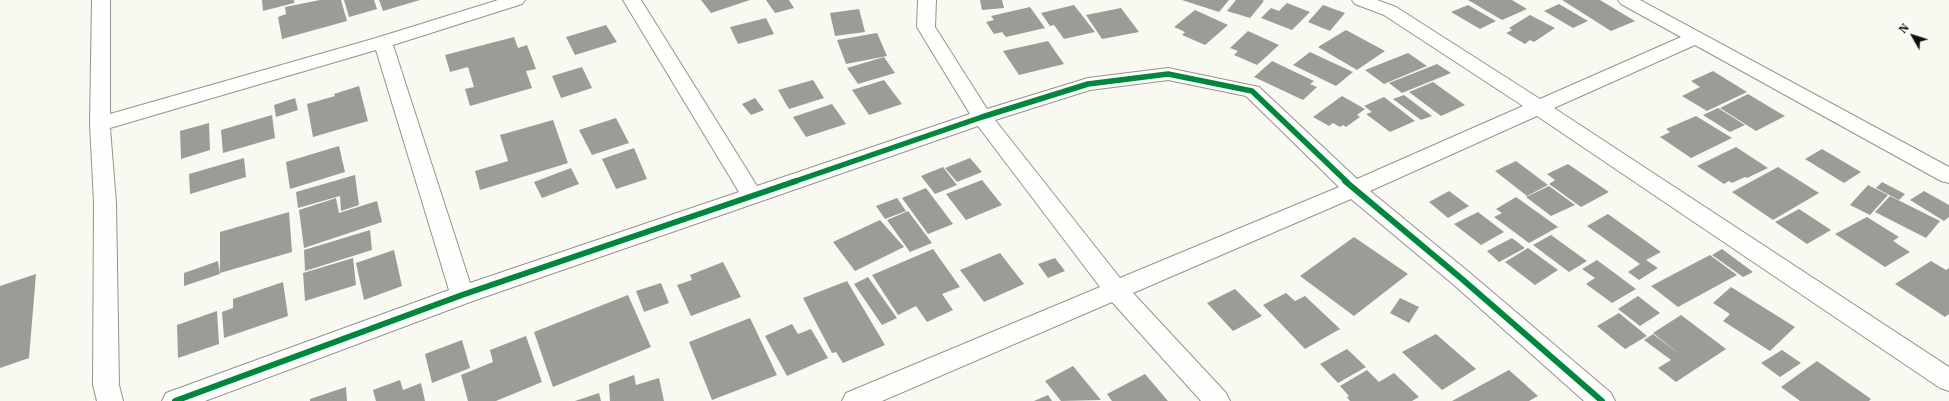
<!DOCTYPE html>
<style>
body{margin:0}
#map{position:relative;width:1949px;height:401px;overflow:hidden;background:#faf9f1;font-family:"IBM Plex Serif",serif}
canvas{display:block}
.north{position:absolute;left:1893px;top:16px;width:40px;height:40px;-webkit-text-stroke:3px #fff;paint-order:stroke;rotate:309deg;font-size:11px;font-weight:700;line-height:16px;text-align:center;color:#0c0c0c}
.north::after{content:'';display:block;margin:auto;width:14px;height:18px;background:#0c0c0c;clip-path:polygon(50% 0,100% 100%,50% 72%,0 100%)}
</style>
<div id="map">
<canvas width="1949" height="401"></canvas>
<div class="north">N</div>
</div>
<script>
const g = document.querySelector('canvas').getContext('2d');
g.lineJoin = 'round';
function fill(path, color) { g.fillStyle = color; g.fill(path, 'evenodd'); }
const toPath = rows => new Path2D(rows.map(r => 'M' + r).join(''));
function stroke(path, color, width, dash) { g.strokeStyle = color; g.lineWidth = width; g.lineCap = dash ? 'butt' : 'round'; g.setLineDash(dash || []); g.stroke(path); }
fill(toPath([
 [262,0,294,0,294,3,263,11],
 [320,0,341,0,347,21,282,39,278,17,286,14,285,7],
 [344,0,374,0,377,9,349,17],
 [379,0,420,0,383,11],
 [701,0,750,0,711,13],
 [766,0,789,0,794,8,775,13],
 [980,0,1002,0,1004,8,982,10],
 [1182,0,1229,0,1219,12],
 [1236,0,1262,0,1264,1,1250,18,1227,11],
 [1468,0,1512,0,1527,9,1502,20],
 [1562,0,1600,0,1635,21,1611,31],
 [1287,3,1310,12,1292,30,1261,18,1271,8,1279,11],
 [1559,4,1588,21,1573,28,1544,11],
 [1074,5,1095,32,1064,39,1054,25,1050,26,1041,13],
 [1323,5,1345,13,1330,31,1308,22],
 [1468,5,1496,21,1480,29,1451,12],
 [1030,7,1045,28,1006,37,1002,32,994,34,986,22,994,20,991,16],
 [1121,8,1139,32,1102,39,1086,15],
 [859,9,865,32,835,36,830,13],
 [1195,10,1228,25,1205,45,1182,35,1185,32,1174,27],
 [1530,15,1555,28,1534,42,1530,40,1525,44,1506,33,1512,30,1509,28],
 [766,18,774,34,738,44,730,27],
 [606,25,617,42,575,55,566,37],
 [1346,30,1385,51,1357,70,1318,47],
 [1248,31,1279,45,1257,65,1234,55,1238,51,1230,48],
 [877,33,887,56,846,64,837,40],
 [514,37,518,48,527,45,536,69,526,71,532,88,470,106,465,89,474,87,468,67,450,72,445,55],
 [1048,41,1064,64,1019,75,1003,51],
 [1310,52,1353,72,1336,86,1293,65],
 [1408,53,1427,66,1384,84,1365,70],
 [884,57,895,73,858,84,847,68],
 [1272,61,1314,81,1310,84,1317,87,1303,100,1254,77],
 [1437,64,1451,73,1402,93,1389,83],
 [582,67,592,88,561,98,552,76],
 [1713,71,1747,92,1707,111,1682,96,1700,87,1691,81],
 [813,80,824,98,789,109,778,90],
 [884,80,902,104,869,115,852,90],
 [1433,82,1465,105,1441,116,1409,92],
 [359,86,368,121,313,137,307,104,335,96,334,94],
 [1748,94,1778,112,1785,116,1756,131,1720,108],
 [1404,95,1432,116,1421,120,1393,99],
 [1342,96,1365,109,1357,115,1360,117,1346,127,1343,125,1340,127,1333,123,1329,126,1313,117],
 [1384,97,1415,121,1390,132,1366,114,1372,112,1364,106],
 [295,98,298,110,276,117,274,105],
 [755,98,764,110,751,115,742,104],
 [832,104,846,124,806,137,793,117],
 [1718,108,1745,125,1730,132,1703,115],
 [272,115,275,138,223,153,221,130],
 [1696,116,1732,138,1691,158,1660,137,1670,132,1666,129],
 [616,118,629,143,592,155,579,130],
 [553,120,568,163,480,190,475,171,508,161,500,135],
 [209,123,210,150,181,159,180,131],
 [339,146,345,172,290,189,286,162],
 [1736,147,1768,168,1747,178,1745,177,1732,183,1729,181,1724,184,1697,166],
 [634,148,647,179,616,189,602,159],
 [1822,149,1861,172,1844,183,1805,159],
 [244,158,246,177,190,194,189,174],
 [970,158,982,172,957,182,945,168],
 [1516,161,1548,185,1527,196,1495,171],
 [1568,164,1609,192,1581,207,1549,184,1555,180,1547,174],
 [943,167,957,185,935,194,921,176],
 [1778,167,1819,193,1773,220,1732,192],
 [571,168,579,184,542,198,534,182],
 [355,175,359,205,341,211,340,196,298,208,296,192],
 [982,180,1002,205,966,220,946,194],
 [1882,182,1905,194,1899,200,1876,188],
 [1868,185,1888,195,1870,215,1850,205],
 [1549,186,1575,205,1551,216,1526,197],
 [926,188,953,224,928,234,902,198],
 [1449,191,1469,206,1448,218,1429,202],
 [1924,191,1949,205,1949,217,1944,221,1910,200],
 [1890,196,1940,221,1926,238,1875,212],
 [1516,197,1558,227,1529,243,1494,217,1502,213,1496,209],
 [336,198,339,213,377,201,382,222,304,248,299,210],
 [897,198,906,211,885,219,876,206],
 [1799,209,1831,230,1807,244,1775,222],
 [908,211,932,243,910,252,887,220],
 [289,212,292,252,220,273,220,232],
 [1478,212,1504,232,1481,245,1454,224],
 [1608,214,1661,252,1646,260,1658,268,1639,280,1628,272,1640,264,1587,226],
 [1867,217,1899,237,1893,241,1910,252,1885,267,1835,234],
 [880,220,904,247,855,271,833,242],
 [370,230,372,250,305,271,304,250],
 [1551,235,1587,261,1569,272,1533,245],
 [1354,237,1408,274,1354,316,1300,276],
 [1512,238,1525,248,1499,262,1487,251],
 [1528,248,1558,270,1535,285,1505,262],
 [933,249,960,287,942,294,953,310,927,322,916,306,898,315,872,275],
 [1722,249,1753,272,1743,277,1712,255],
 [394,250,402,286,364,300,356,263],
 [1000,253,1024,284,984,302,960,270],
 [1710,255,1737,275,1678,307,1651,286],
 [353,258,356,285,305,301,303,273],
 [1055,258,1065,271,1048,278,1038,264],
 [1597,260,1636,289,1612,303,1586,284,1595,278,1582,269],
 [218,261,220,274,184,286,184,273],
 [1931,261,1946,270,1949,268,1949,314,1945,317,1895,284],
 [723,262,741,297,691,316,677,285,692,280,690,275],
 [36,274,29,358,0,368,0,286],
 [868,277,897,318,882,325,854,284],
 [847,281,885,345,843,363,836,352,832,353,803,298],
 [283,282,288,316,224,338,222,312,233,308,233,299],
 [661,283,669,303,644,312,636,291],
 [1731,287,1795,327,1770,351,1723,321,1730,314,1713,303],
 [1235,289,1262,316,1233,331,1207,303],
 [1286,293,1295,301,1305,296,1340,329,1305,349,1263,305],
 [628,295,651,347,553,387,534,332],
 [1638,296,1660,313,1640,326,1618,309],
 [1400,298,1419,307,1409,323,1390,313],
 [217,311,219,344,178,358,177,325],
 [1619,313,1647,336,1625,349,1597,326],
 [1681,315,1726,349,1676,382,1658,368,1671,360,1644,340,1653,334,1682,356,1653,333],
 [750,318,777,375,712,400,689,342],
 [792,324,798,334,811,329,828,358,787,376,765,336],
 [1436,334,1476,369,1442,390,1402,352],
 [526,336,542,382,496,401,468,401,461,375,493,362,490,350],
 [462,340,470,368,432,383,425,354],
 [1347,349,1366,367,1338,383,1320,364],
 [1782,350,1801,363,1780,377,1761,363],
 [1817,361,1871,399,1869,401,1800,401,1781,387],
 [1073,366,1101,400,1061,401,1045,381],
 [1367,370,1379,382,1394,373,1419,397,1412,401,1350,401,1347,397,1349,396,1340,386],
 [1509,370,1538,396,1529,401,1452,401],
 [1145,374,1168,401,1112,401,1107,394],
 [634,375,636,385,659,378,664,401,610,401,609,384],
 [400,380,403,390,421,383,425,401,376,401,373,390],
 [346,387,347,401,310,401,310,399],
 [599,393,601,401,575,401],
 [1048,395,1052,401,1034,401]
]), '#9c9b97');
const minor = toPath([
 [92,0,110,0,110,114,376,38,498,0,525,0,522,4,393,45,470,283,739,192,623,0,641,0,757,186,970,114,917,27,918,0,936,0,935,27,987,109,1088,78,1168,68,1259,87,1357,179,1523,106,1384,15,1355,4,1352,0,1377,0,1396,7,1540,99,1681,37,1621,4,1618,0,1640,0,1949,167,1949,183,1941,181,1695,45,1554,108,1949,367,1949,391,1940,388,1537,116,1370,191,1470,273,1611,393,1615,401,1584,401,1454,285,1351,199,1133,293,1226,393,1230,401,1201,401,1112,302,882,401,842,401,846,393,1100,287,978,126,470,302,205,401,162,401,166,393,449,290,376,50,110,128,116,203,119,385,123,401,97,401,93,385,94,203,90,124,92,0],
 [1168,80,1246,96,1339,187,1120,278,995,120,1090,90,1168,80]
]);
stroke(minor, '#93938f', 2);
fill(minor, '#fefefd');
stroke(toPath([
 [793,182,982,117,1088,84,1168,74,1252,91,1347,182]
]), '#00873e', 5.5);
stroke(toPath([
 [1345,181,1462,279,1602,401],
 [175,401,462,295,796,181]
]), '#00873e', 6);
</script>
